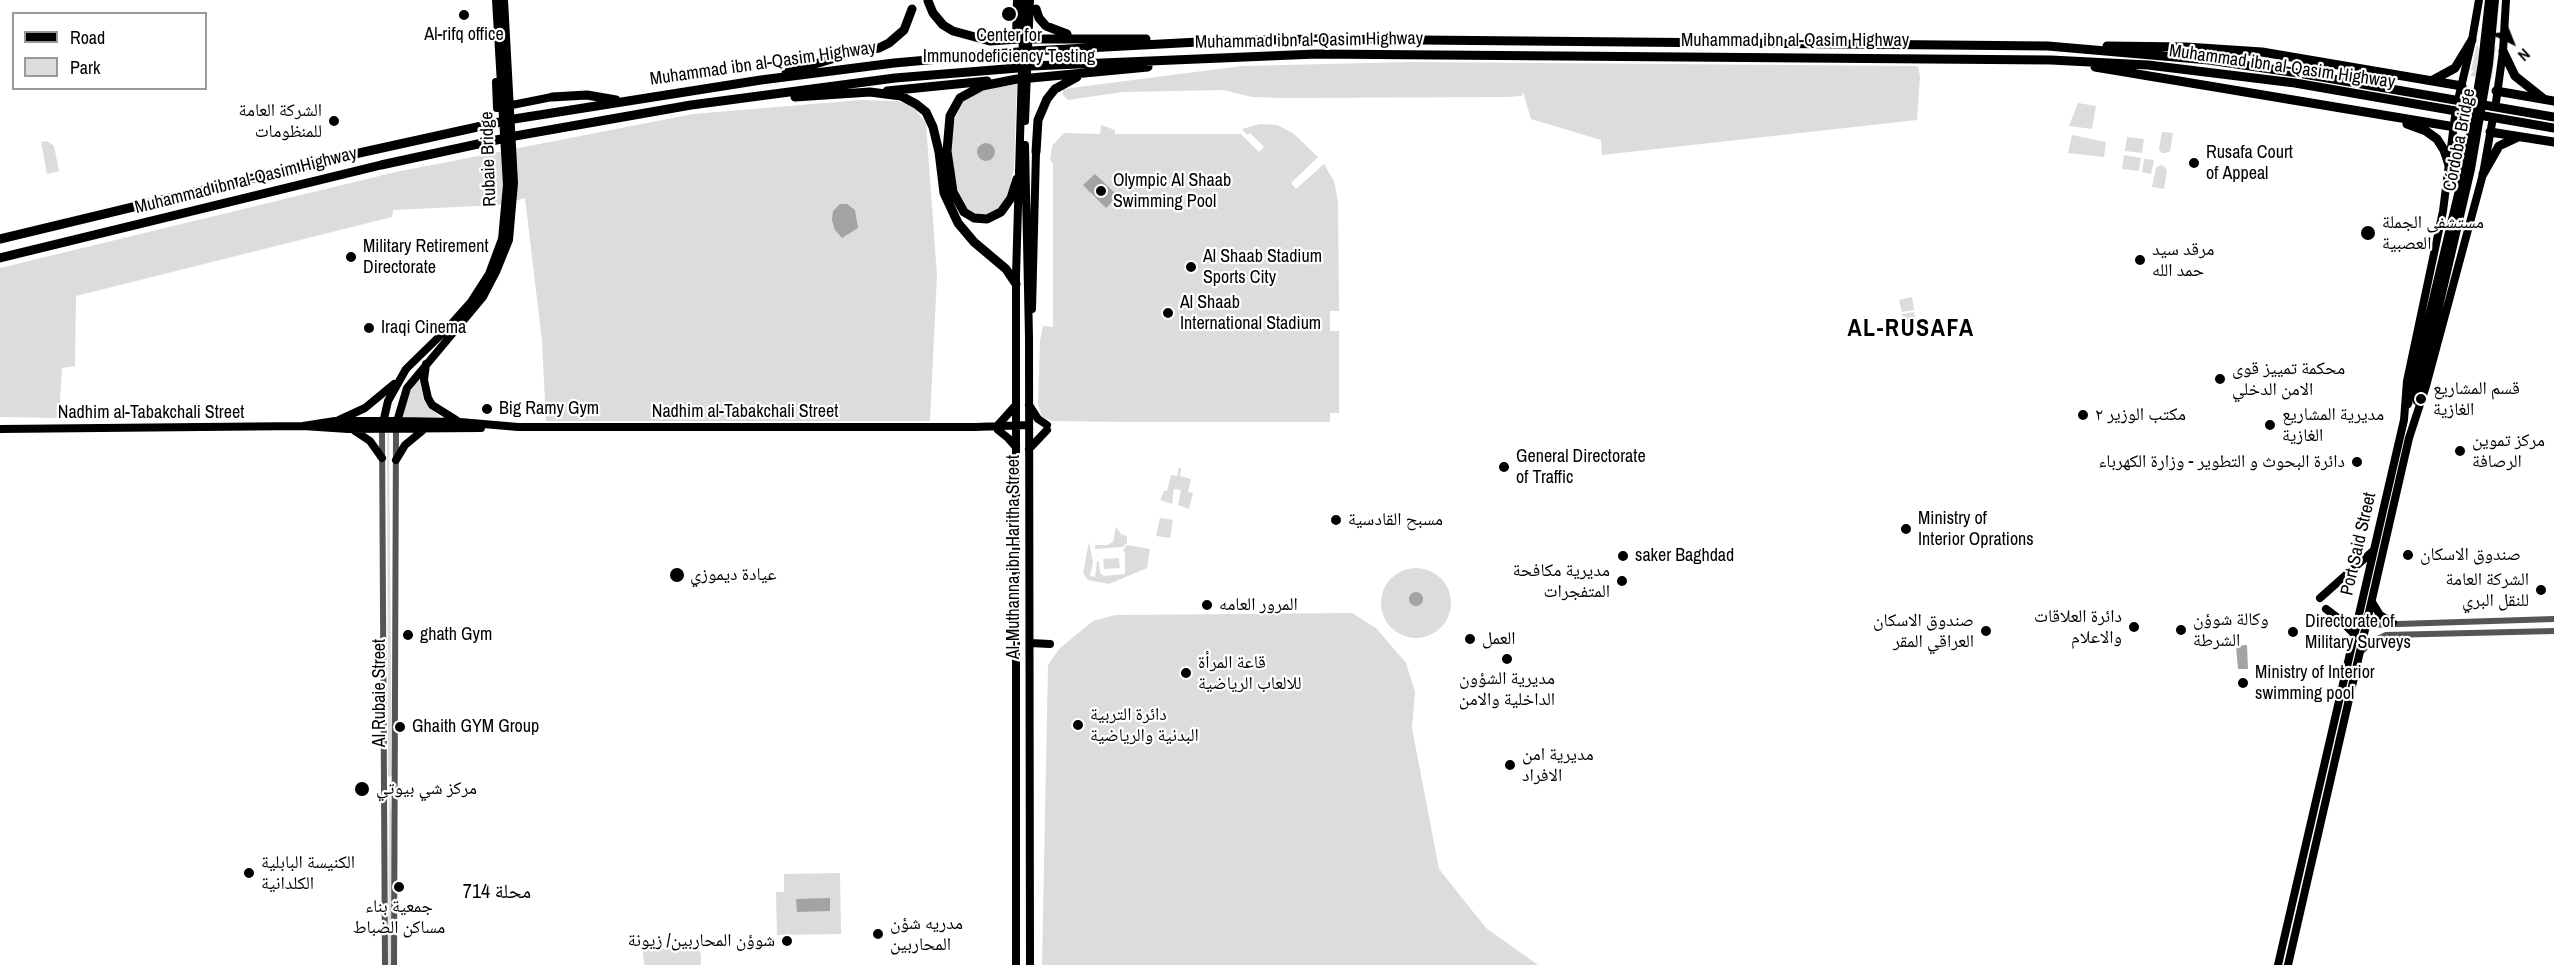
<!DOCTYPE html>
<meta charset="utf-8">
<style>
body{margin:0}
#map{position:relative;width:2554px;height:965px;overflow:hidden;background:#fff;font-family:"Archivo Narrow",sans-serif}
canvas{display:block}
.legend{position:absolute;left:12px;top:12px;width:195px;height:78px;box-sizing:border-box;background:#fff;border:2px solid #999;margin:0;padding:8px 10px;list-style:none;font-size:18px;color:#000}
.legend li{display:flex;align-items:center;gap:12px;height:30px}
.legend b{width:30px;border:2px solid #999}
.north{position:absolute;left:2482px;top:12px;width:60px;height:60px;-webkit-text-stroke:4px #fff;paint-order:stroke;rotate:137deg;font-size:16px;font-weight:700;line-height:24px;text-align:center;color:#000}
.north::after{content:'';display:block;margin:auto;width:21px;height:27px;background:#000;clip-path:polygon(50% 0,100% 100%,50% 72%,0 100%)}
</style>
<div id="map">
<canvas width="2554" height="965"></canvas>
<ul class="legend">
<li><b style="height:8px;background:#000"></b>Road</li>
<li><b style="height:16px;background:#dcdcdc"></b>Park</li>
</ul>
<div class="north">N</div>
</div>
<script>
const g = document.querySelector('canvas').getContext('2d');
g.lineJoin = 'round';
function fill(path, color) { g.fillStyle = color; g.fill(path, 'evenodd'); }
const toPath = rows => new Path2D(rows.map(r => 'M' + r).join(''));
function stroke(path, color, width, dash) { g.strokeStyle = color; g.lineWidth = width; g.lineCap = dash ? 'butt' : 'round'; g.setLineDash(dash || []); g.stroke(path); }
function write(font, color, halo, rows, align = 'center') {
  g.font = font + ' "Archivo Narrow","Noto Naskh Arabic",sans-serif'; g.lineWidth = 4.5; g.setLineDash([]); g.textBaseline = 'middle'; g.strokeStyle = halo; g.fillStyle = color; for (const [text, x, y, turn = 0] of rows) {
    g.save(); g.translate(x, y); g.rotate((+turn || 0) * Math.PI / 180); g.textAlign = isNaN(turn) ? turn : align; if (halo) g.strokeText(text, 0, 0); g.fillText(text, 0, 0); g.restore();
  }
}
fill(toPath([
 [2477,44,2481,56,2496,47,2492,79,2470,76,2474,70,2471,71],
 [1411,62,1918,66,1920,77,1917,120,1602,155,1601,140,1531,119,1523,92,1522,96,1508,97,1286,98,1252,97,1223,90,1123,92,1068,100,1063,95,1063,89,1242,66],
 [1017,84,1014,167,1010,187,1006,198,997,210,987,214,978,215,967,208,956,187,951,148,954,120,964,101,982,90],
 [861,100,897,101,913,107,926,123,937,276,930,421,546,421,542,341,525,198,500,205,393,210,392,217,76,296,75,366,62,368,59,418,0,417,0,268,396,172,693,114],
 [2078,103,2096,106,2092,129,2069,126],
 [1260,124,1277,125,1293,133,1318,157,1291,183,1296,189,1324,164,1334,181,1338,202,1339,311,1330,311,1330,331,1339,331,1339,413,1330,413,1330,422,1122,422,1052,421,1042,417,1038,405,1040,341,1043,326,1053,327,1053,164,1050,160,1052,146,1064,133,1100,134,1101,125,1115,130,1115,134,1241,134,1259,152,1264,147,1250,133,1247,135,1242,129],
 [2162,132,2173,133,2170,151,2166,153,2162,153,2159,149],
 [2072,135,2106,142,2104,157,2068,153],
 [2127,137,2144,139,2142,153,2125,151],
 [47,141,54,146,59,171,47,174,41,142],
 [2124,155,2141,158,2139,171,2122,169],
 [2144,159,2154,160,2151,174,2142,172],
 [2160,165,2164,166,2167,171,2164,189,2152,187,2156,168],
 [1912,297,1914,310,1902,312,1899,300],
 [1914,312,1917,326,1905,328,1902,314],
 [419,378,424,401,440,417,402,418,410,392],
 [389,432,392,775,390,777,388,776,387,433],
 [1179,468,1181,468,1180,476,1191,479,1188,492,1193,493,1189,509,1178,505,1181,490,1174,489,1172,504,1160,500,1164,491,1167,491,1171,475,1177,476],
 [1160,518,1173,520,1170,538,1156,536],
 [1116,527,1121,534,1127,536,1127,543,1122,547,1095,549,1095,545,1107,545,1113,542],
 [1089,542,1093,562,1090,576,1095,577,1097,562,1099,561,1100,573,1104,576,1125,574,1125,553,1123,550,1127,545,1150,549,1147,568,1109,584,1088,580,1083,573],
 [1119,558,1120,568,1104,569,1103,559],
 '1381 603a35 35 0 1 1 70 0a35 35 0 1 1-70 0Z',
 [1352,613,1376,628,1406,663,1415,692,1412,728,1439,869,1486,928,1538,965,1042,965,1048,665,1059,649,1093,621,1115,615],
 [389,787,393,826,392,965,388,965],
 [840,873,841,934,777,935,776,892,784,892,784,874],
 [647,948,698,949,701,954,701,965,644,965,643,952]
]), '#dcdcdc');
fill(toPath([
 '977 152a9 9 0 1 1 18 0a9 9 0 1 1-18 0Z',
 [1095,174,1118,196,1106,208,1083,185],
 [840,204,847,204,855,210,858,228,842,238,835,230,832,220,833,211],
 '1409 599a7 7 0 1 1 14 0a7 7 0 1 1-14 0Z',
 [2247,645,2248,669,2238,669,2236,646],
 [830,898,830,911,797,912,796,899]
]), '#a3a3a3');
stroke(toPath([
 [382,429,385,965],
 [2367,625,2554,619],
 [2361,652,2371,642,2386,635,2554,631],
 [394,965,396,430]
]), '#555', 6);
stroke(toPath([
 [1016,39,1017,0],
 [496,82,497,108,500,107],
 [2459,96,2472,40,2479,0],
 [2496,102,2503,51,2506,0],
 [512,105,552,97],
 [1025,121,1030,0],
 [1025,145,1029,337,1030,965],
 [1032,309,1036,152],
 [426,364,424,380,428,398,432,405,456,420],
 [2417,401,2471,169,2489,64,2495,0],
 [2408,404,2465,165,2482,63,2489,0],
 [1029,405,1038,419,1047,425],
 [339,420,365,408,394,384],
 [383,423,388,401,406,369,446,330,471,302,489,274,502,239,507,185,496,0],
 [396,425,407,388,483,297,496,272,509,240,514,183,504,0],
 [998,425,1016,405],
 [303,426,335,421,397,421,460,422,518,427,975,427,1029,425],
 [0,429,303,426,348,429,481,428],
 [998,430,1008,438,1016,447],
 [355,431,370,441,382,458],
 [1029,449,1047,430],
 [396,460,405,445,422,431],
 [2320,598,2373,551],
 [2372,602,2380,615,2393,623],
 [2326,609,2338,618,2354,634],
 [1030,643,1050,644],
 [1016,965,1016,276,1024,0],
 [2278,965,2404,420,2407,381,2443,211,2455,116],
 [2288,965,2409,438,2426,386,2483,174,2492,123]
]), '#000', 8);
stroke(toPath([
 [928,1,933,13,943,25,953,31,990,41,1019,39],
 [1036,9,1039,18,1046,26,1067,34],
 [1032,39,1146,39],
 [2107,46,2186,47,2262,52,2462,86],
 [1031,51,1217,41,1316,39,2048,46,2209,60,2298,73,2554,117],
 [2503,51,2515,76,2544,99],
 [1031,66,1316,54,2051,60,2148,65,2295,83,2554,128],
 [2095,67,2455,127],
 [786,73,851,53,879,48,889,43,904,30,912,9],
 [1031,78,1148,67],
 [2433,80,2455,68,2472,40],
 [887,91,987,81],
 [2496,91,2554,101],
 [552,97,587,95,616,100],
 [795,97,870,92,901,96,916,104,926,112,933,127,939,152,944,193,958,223,974,242,1006,269,1016,284],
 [514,119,761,80,894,63,1018,52],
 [2407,124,2426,131,2437,139,2444,150,2450,168],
 [2490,132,2554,142],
 [515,136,691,105,895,78,1018,68],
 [1036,152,1038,120,1047,99,1055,89,1077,77],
 [2483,174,2499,146,2516,138],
 [1017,179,1011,198,1001,212,987,219,974,218,964,212,953,192,947,151,950,116,960,98,982,86,1017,79],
 [0,239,341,157,500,122],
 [0,258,381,165,501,139]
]), '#000', 9);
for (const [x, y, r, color] of [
 [1009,14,8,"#000"],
 [464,15,6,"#000"],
 [334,121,6,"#000"],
 [2194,163,6,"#000"],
 [1101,191,6,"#000"],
 [2368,233,8,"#000"],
 [351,257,6,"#000"],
 [2140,260,6,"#000"],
 [1191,267,6,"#000"],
 [1168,313,6,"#000"],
 [369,328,6,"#000"],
 [2220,379,6,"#000"],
 [2421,399,6,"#000"],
 [487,409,6,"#000"],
 [2083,415,6,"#000"],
 [2270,425,6,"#000"],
 [2460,451,6,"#000"],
 [2357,462,6,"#000"],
 [1504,467,6,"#000"],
 [1336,520,6,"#000"],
 [1906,529,6,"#000"],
 [2408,555,6,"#000"],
 [1623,556,6,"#000"],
 [677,575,8,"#000"],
 [1622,581,6,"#000"],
 [2541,590,6,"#000"],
 [1207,605,6,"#000"],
 [2134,627,6,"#000"],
 [2181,630,6,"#000"],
 [1986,631,6,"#000"],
 [2293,632,6,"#000"],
 [408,635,6,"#000"],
 [1470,639,6,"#000"],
 [1507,659,6,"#000"],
 [1186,673,6,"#000"],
 [2243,683,6,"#000"],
 [1078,725,6,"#000"],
 [400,727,6,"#000"],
 [1510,765,6,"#000"],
 [362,789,8,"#000"],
 [249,873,6,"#000"],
 [399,887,6,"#000"],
 [878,934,6,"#000"],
 [787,941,6,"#000"]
]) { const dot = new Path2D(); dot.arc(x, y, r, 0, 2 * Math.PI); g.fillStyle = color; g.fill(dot); stroke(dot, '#fff', 2); }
write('18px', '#000', '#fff', [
 ["Al-rifq office",464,35,"center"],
 ["Center for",1009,36,"center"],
 ["Immunodeficiency Testing",1009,57,"center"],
 ["الشركة العامة",322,111,"right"],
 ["للمنظومات",322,132,"right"],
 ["Rusafa Court",2206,153],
 ["of Appeal",2206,174],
 ["Olympic Al Shaab",1113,181],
 ["Swimming Pool",1113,202],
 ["مستشفى الجملة",2382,223],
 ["العصبية",2382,244],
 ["Military Retirement",363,247],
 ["Directorate",363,268],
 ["مرقد سيد",2152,250],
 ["حمد الله",2152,271],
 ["Al Shaab Stadium",1203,257],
 ["Sports City",1203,278],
 ["Al Shaab",1180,303],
 ["International Stadium",1180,324],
 ["Iraqi Cinema",381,328],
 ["محكمة تمييز قوى",2232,369],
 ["الامن الدخلي",2232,390],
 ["قسم المشاريع",2433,389],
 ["الغازية",2433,410],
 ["Big Ramy Gym",499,409],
 ["مكتب الوزير ٢",2095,415],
 ["مديرية المشاريع",2282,415],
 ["الغازية",2282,436],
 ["مركز تموين",2472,441],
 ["الرصافة",2472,462],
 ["General Directorate",1516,457],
 ["of Traffic",1516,478],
 ["دائرة البحوث و التطوير - وزارة الكهرباء",2345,462,"right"],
 ["Ministry of",1918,519],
 ["Interior Oprations",1918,540],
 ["مسبح القادسية",1348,520],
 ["صندوق الاسكان",2420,555],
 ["saker Baghdad",1635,556],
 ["مديرية مكافحة",1610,571,"right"],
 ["المتفجرات",1610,592,"right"],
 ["عيادة ديموزي",690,575],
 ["الشركة العامة",2529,580,"right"],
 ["للنقل البري",2529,601,"right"],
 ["المرور العامه",1219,605],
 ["دائرة العلاقات",2122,617,"right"],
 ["والاعلام",2122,638,"right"],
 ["وكالة شوؤن",2193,620],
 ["الشرطة",2193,641],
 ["صندوق الاسكان",1974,621,"right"],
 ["العراقي المقر",1974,642,"right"],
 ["Directorate of",2305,622],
 ["Military Surveys",2305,643],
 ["ghath Gym",420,635],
 ["العمل",1482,639],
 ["قاعة المرأة",1198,663],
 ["للالعاب الرياضية",1198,684],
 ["Ministry of Interior",2255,673],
 ["swimming pool",2255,694],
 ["مديرية الشؤون",1507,679,"center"],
 ["الداخلية والامن",1507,700,"center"],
 ["دائرة التربية",1090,715],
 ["البدنية والرياضية",1090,736],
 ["Ghaith GYM Group",412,727],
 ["مديرية امن",1522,755],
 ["الافراد",1522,776],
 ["مركز شي بيوتي",376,789],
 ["الكنيسة البابلية",261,863],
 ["الكلدانية",261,884],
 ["جمعية بناء",399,907,"center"],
 ["مساكن الضباط",399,928,"center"],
 ["مدريه شؤن",890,924],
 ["المحاربين",890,945],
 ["شوؤن المحاربين/ زيونة",775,941,"right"]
], 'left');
write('18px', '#000', '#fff', [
 ["Muhammad ibn al-Qasim Highway",1309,41,-1],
 ["Muhammad ibn al-Qasim Highway",1795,41],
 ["Muhammad ibn al-Qasim Highway",763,64,-8],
 ["Muhammad ibn al-Qasim Highway",2282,67,8],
 ["Córdoba Bridge",2460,140,-79],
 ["Rubaie Bridge",489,159,-92],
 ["Muhammad ibn al-Qasim Highway",246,181,-14],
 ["Nadhim al-Tabakchali Street",745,412],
 ["Nadhim al-Tabakchali Street",151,413],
 ["Port Said Street",2359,544,-77],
 ["Al-Muthanna ibn Haritha Street",1014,557,-90],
 ["Al Rubaie Street",380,693,-90]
]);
write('20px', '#000', '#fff', [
 ["محلة 714",497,893]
]);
g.letterSpacing = '1.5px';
write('bold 24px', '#000', '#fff', [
 ["AL-RUSAFA",1911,330]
]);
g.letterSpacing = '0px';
</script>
